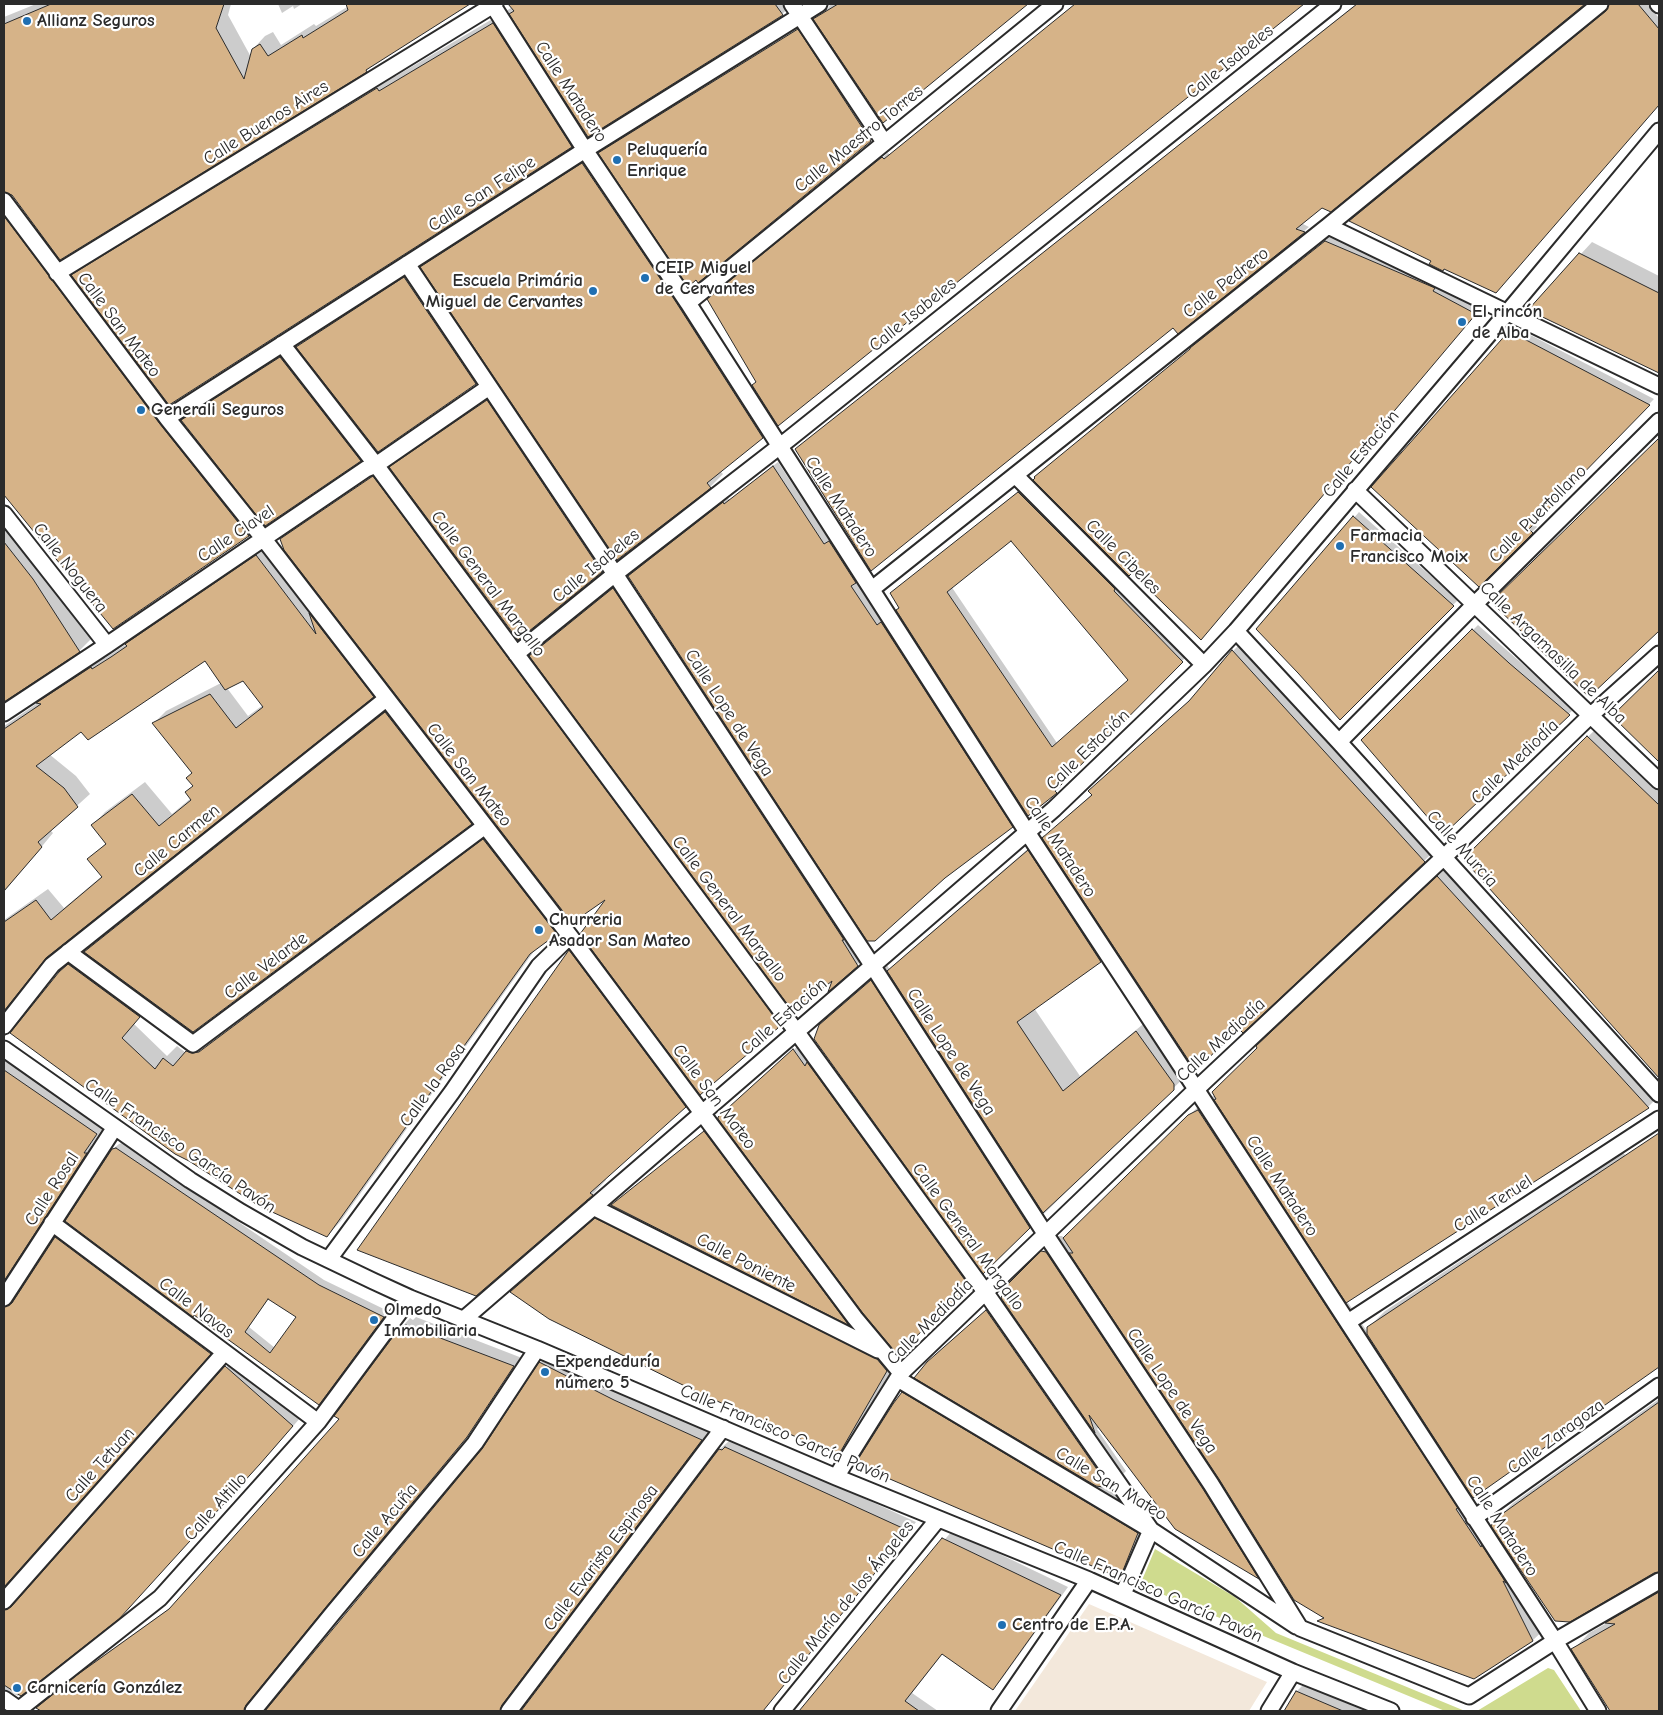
<!DOCTYPE html>
<meta charset="utf-8">
<style>
body{margin:0}
#map{position:relative;width:1663px;height:1715px;overflow:hidden;background:#fff;font-family:"Comic Neue",sans-serif}
canvas{display:block}
.frame{position:absolute;inset:0;border:5px solid #2b2b2b;pointer-events:none}
</style>
<div id="map">
<canvas width="1663" height="1715"></canvas>
<div class="frame"></div>
</div>
<script>
const g = document.querySelector('canvas').getContext('2d');
g.lineJoin = 'round';
function fill(path, color) { g.fillStyle = color; g.fill(path, 'evenodd'); }
const toPath = rows => new Path2D(rows.map(r => 'M' + r).join(''));
function stroke(path, color, width, dash) { g.strokeStyle = color; g.lineWidth = width; g.lineCap = dash ? 'butt' : 'round'; g.setLineDash(dash || []); g.stroke(path); }
function write(font, color, halo, rows, align = 'center') {
  g.font = font + ' "Comic Neue",sans-serif'; g.lineWidth = 4.5; g.setLineDash([]); g.textBaseline = 'middle'; g.strokeStyle = halo; g.fillStyle = color; for (const [text, x, y, turn = 0] of rows) {
    g.save(); g.translate(x, y); g.rotate((+turn || 0) * Math.PI / 180); g.textAlign = isNaN(turn) ? turn : align; if (halo) g.strokeText(text, 0, 0); g.fillText(text, 0, 0); g.restore();
  }
}
fill(toPath([
 [1089,1604,1267,1682,1249,1711,1015,1711]
]), '#f3e8db');
fill(toPath([
 [1155,1549,1235,1597,1276,1633,1465,1711,1445,1711,1140,1585],
 [1548,1668,1554,1670,1581,1711,1477,1711]
]), '#cfdb8e');
fill(toPath([
 [36,4,231,4,228,15,251,57,253,49,265,36,273,32,281,45,314,24,316,26,352,4,467,4,373,64,366,71,60,258,12,194,6,190,172,411,261,523,244,539,114,628,4,493,4,17],
 [278,4,302,4,294,9,293,6,282,13],
 [508,4,793,4,782,14,588,135,586,132,571,146,73,275,89,259,393,72,396,76,511,8],
 [830,4,1026,4,883,121,819,16,829,7],
 [1076,4,1302,4,778,424,714,294,888,153,890,155],
 [1356,4,1584,4,1330,210,1322,206,1301,223,1309,227,1178,332,1173,326,796,449],
 [1610,4,1647,4,1659,18,1659,104,1501,286],
 [800,26,876,135,696,278,600,153,605,148],
 [595,151,686,286,775,425,763,437,720,471,723,474,710,487,617,559,616,557,602,571,518,639,391,467,407,451,502,386,490,369,476,383,378,451,375,446,360,460,182,420,199,404,297,341,299,345,314,331,421,262,423,265,434,255],
 [1331,236,1439,283,1437,286,1480,308,1206,633,1196,343],
 [1592,242,1659,276,1659,372,1530,309],
 [1515,327,1654,399,1533,523,1537,527,1479,585,1510,332],
 [1659,439,1659,628,1589,695,1493,602],
 [778,462,829,540,835,536,860,576,856,581,882,621,887,618,1017,821,1012,826,634,571,728,498,730,500],
 [378,472,783,1021,699,1092,605,1178,606,1180,592,1195,359,1250,570,951,584,937,609,895,570,919,556,933,537,947,340,1222,327,1236,260,1205,60,972,73,959,82,952,84,953,97,940,397,701,483,812,471,823,153,1002,134,1024,167,1056,177,1046,186,1053,200,1038,206,1041,213,1039,498,826,281,539,287,534],
 [1024,487,1187,656,1059,785,1061,787,1028,814,900,607,897,588],
 [1012,540,1129,680,1057,743,951,586],
 [1359,512,1458,600,1340,718,1258,629],
 [4,514,43,564,92,638,79,651,4,700],
 [269,544,317,606,322,601,385,684,373,696,53,951,4,1012,4,920,48,889,64,908,102,876,89,860,106,843,93,825,105,812,145,782,172,814,191,798,186,792,194,785,194,773,154,723,166,711,221,683,206,659,82,730,49,754,76,776,90,794,50,830,53,833,4,892,4,726,36,704,49,691,103,656,105,658,125,645,139,632],
 [244,680,263,705,248,716,227,688],
 [618,584,862,960,857,965,834,978,536,651],
 [1478,625,1574,709,1443,833,1363,740],
 [1249,635,1440,845,1424,861,1115,946,1100,961,1034,1008,1080,1076,1153,1016,1190,1072,984,1272,837,1010,887,965,890,970,905,955,1044,835,1045,836,1092,794,1090,791,1196,694,1233,651],
 [1659,672,1659,760,1614,716],
 [1604,721,1659,774,1659,1076,1464,859],
 [1454,861,1659,1096,1648,1107,1347,1301,1368,1333,1368,1328,1385,1311,1623,1153,1640,1168,1659,1148,1659,1366,1472,1497,1492,1528,1496,1520,1513,1503,1659,1399,1659,1570,1654,1572,1520,1566,1518,1567,1548,1626,1533,1640,1474,1677,1320,1621,1324,1617,1273,1564,1259,1578,1176,1528,1099,1427,1097,1429,1126,1471,1110,1487,1101,1486,1154,1517,1136,1560,1119,1577,903,1393,918,1378,928,1363,945,1346,1003,1295,1024,1269,1059,1236,1062,1236,1064,1238,1204,1101,1215,1095,1274,1030],
 [799,1045,974,1281,899,1350,902,1354,854,1439,838,1455,512,1292,528,1276,612,1203,614,1204,709,1127,850,1321,887,1340,725,1112],
 [4,1057,104,1126,91,1146,93,1146,4,1284,4,1188,12,1174,4,1169],
 [122,1143,324,1280,388,1311,387,1311,321,1400,194,1314,113,1149,119,1144],
 [269,1298,298,1317,275,1348,249,1327],
 [64,1229,218,1345,4,1588,4,1292,7,1298,13,1300,17,1298,56,1238],
 [416,1317,522,1358,476,1428,254,1695,252,1705,258,1711,44,1711,38,1707,87,1667,177,1603,341,1419,402,1327,410,1318,413,1320],
 [549,1355,622,1392,709,1432,509,1696,508,1705,515,1711,267,1711,483,1450,540,1363],
 [234,1359,301,1417,268,1455,118,1618,18,1696,4,1689,4,1594,12,1603,19,1600],
 [734,1439,916,1522,763,1711,522,1711,720,1449,729,1441,731,1442],
 [952,1531,1068,1587,1001,1680,992,1689,943,1653,912,1693,938,1711,801,1711],
 [1659,1586,1659,1711,1611,1711,1573,1650,1589,1633,1607,1623,1623,1607],
 [1305,1683,1369,1711,1286,1711,1297,1691]
]), '#0003');
const building = toPath([
 [51,4,224,4,216,28,244,79,252,49,260,44,268,56,302,35,303,38,348,10,346,4,470,4,366,70,367,72,60,260,12,195,4,192,4,24,51,4],
 [508,4,775,4,783,15,588,137,509,14,514,11,508,4],
 [838,4,1028,4,883,123,813,19,838,4],
 [1075,4,1304,4,778,426,752,385,756,382,707,299,882,157,884,159,1075,4],
 [1357,4,1585,4,1331,212,1322,208,1296,229,1305,232,1178,334,1173,328,871,571,795,449,1357,4],
 [1609,4,1638,4,1659,29,1659,105,1496,293,1444,269,1443,271,1429,264,1431,261,1349,221,1606,11,1609,4],
 [493,23,572,147,169,405,71,275,377,88,379,91,493,23],
 [798,29,871,141,698,283,696,280,688,287,598,153,798,29],
 [582,163,674,299,763,438,707,483,711,488,617,560,420,267,582,163],
 [4,216,160,424,249,536,113,629,4,495,4,216],
 [1325,241,1435,288,1433,291,1476,314,1201,640,1132,573,1129,576,1033,480,1035,478,1034,477,1190,349,1190,348,1325,241],
 [1579,253,1659,293,1659,373,1528,310,1579,253],
 [404,277,476,384,378,452,296,347,404,277],
 [1509,331,1650,405,1529,529,1533,533,1479,587,1371,487,1509,331],
 [280,357,361,461,265,526,181,420,280,357],
 [487,400,602,572,518,640,389,467,487,400],
 [1659,438,1659,631,1589,697,1491,602,1659,438],
 [773,466,824,544,829,541,856,583,851,586,877,625,881,622,1013,827,945,878,875,941,867,941,628,576,723,502,724,504,773,466],
 [373,476,779,1023,778,1028,700,1095,580,934,605,900,572,923,284,550,280,539,373,476],
 [1018,492,1115,589,1114,591,1183,662,1055,791,1057,793,1028,816,896,610,899,608,890,593,1018,492],
 [1011,541,1128,680,1052,747,947,592,1011,541],
 [1353,516,1454,606,1340,720,1298,673,1256,629,1353,516],
 [4,542,33,579,80,652,4,702,4,542],
 [256,555,316,634,309,613,374,697,46,958,4,1011,4,922,36,900,51,920,102,877,87,859,106,844,91,825,132,794,159,826,191,800,185,792,193,786,186,778,192,773,152,723,210,694,236,728,263,707,243,681,225,690,205,661,88,740,81,732,36,766,64,788,78,807,38,842,42,847,4,891,4,729,41,704,36,703,91,667,92,669,111,657,127,646,125,644,256,555],
 [613,588,844,940,842,940,858,966,828,992,832,981,793,1012,529,656,613,588],
 [1472,629,1509,663,1570,715,1443,835,1361,740,1472,629],
 [1232,650,1425,862,1243,1033,1239,1029,1199,1067,1193,1067,1042,838,1092,795,1088,791,1189,701,1232,650],
 [1659,670,1659,762,1612,716,1659,670],
 [385,712,472,824,193,1032,84,952,385,712],
 [1587,736,1659,805,1659,1078,1463,859,1587,736],
 [483,839,557,934,530,954,327,1237,259,1206,189,1161,175,1154,10,1033,59,972,68,964,140,1017,122,1038,155,1069,163,1058,173,1066,186,1051,192,1053,199,1052,483,839],
 [1028,850,1101,962,1017,1022,1063,1091,1136,1031,1174,1084,1174,1090,1043,1213,887,971,1028,850],
 [1437,876,1649,1108,1346,1303,1214,1100,1216,1099,1212,1092,1257,1048,1256,1046,1437,876],
 [569,950,686,1107,590,1193,593,1195,476,1296,357,1250,569,950],
 [871,980,1030,1228,983,1274,814,1039,819,1025,871,980],
 [793,1049,805,1066,807,1062,970,1287,897,1354,862,1312,718,1119,718,1117,793,1049],
 [4,1070,97,1134,84,1153,87,1153,4,1281,4,1070],
 [1198,1110,1458,1508,1456,1509,1481,1547,1482,1545,1506,1583,1503,1581,1533,1641,1474,1679,1317,1621,1324,1618,1294,1600,1219,1479,1069,1253,1073,1253,1063,1238,1188,1115,1198,1110],
 [704,1131,848,1324,848,1325,611,1205,704,1131],
 [1659,1133,1659,1367,1473,1498,1367,1334,1367,1327,1659,1133],
 [116,1148,319,1285,384,1317,319,1405,194,1315,193,1317,65,1221,112,1149,116,1148],
 [268,1299,296,1317,270,1353,245,1332,268,1299],
 [595,1218,877,1359,887,1371,838,1456,695,1391,549,1319,510,1292,595,1218],
 [55,1237,211,1354,4,1587,4,1307,12,1303,55,1237],
 [1041,1251,1046,1252,1203,1489,1259,1579,1175,1529,1089,1415,1095,1433,1001,1298,1006,1286,1041,1251],
 [986,1310,1110,1488,1096,1486,914,1378,927,1362,986,1310],
 [406,1325,514,1366,467,1437,326,1607,246,1705,244,1711,41,1711,36,1708,77,1675,169,1609,339,1419,334,1416,401,1326,404,1328,406,1325],
 [539,1362,614,1400,702,1440,502,1705,500,1711,265,1711,482,1449,539,1362],
 [225,1366,293,1426,260,1464,119,1619,21,1696,4,1685,4,1610,11,1607,225,1366],
 [902,1392,1138,1533,1120,1578,855,1464,893,1404,902,1392],
 [1659,1402,1659,1572,1654,1573,1570,1622,1555,1621,1491,1526,1495,1519,1659,1402],
 [725,1447,909,1531,763,1711,521,1711,719,1449,722,1450,725,1447],
 [942,1538,1061,1595,993,1690,942,1654,905,1701,919,1711,799,1711,942,1538],
 [1659,1592,1659,1711,1610,1711,1571,1649,1615,1624,1605,1623,1659,1592],
 [1296,1691,1343,1711,1284,1711,1296,1691]
]);
fill(building, '#d6b388');
stroke(building, '#2b2b2b', 1);
const minor = toPath([
 [492,4,585,150,688,303,1027,832,1196,1089,1555,1641,1598,1711],
 [792,4,884,142],
 [1658,4,1659,5],
 [4,201,167,418,263,538,570,936,855,1318,901,1373],
 [1328,226,1659,386],
 [407,264,615,574,872,965,1046,1235,1211,1484,1300,1628,1469,1696,1555,1641,1659,1581],
 [57,273,495,4],
 [688,303,1055,4],
 [282,344,376,465,796,1031,986,1293,1151,1530,1123,1594],
 [167,418,585,150,819,4],
 [1015,475,1204,665],
 [1355,490,1659,781],
 [4,514,107,645],
 [872,589,1328,226,1600,4],
 [1236,631,1339,742,1659,1094],
 [516,654,615,574,789,439,1333,4],
 [4,713,107,645,366,469,376,465,489,387],
 [1339,742,1475,604,1659,421],
 [68,952,193,1044,485,826],
 [4,1026,52,965,386,699],
 [4,1049,190,1180,241,1212,302,1247,373,1281,410,1298,537,1349,836,1477,1089,1580,1293,1672,1391,1711],
 [593,1207,878,1350],
 [52,1223,318,1422],
 [329,1259,452,1092,539,966,570,936],
 [4,1298,115,1127],
 [464,1319,1054,809,1204,665,1236,631,1507,313,1659,131],
 [1348,1322,1659,1119],
 [898,1379,1151,1530,1296,1626],
 [836,1477,901,1373,1205,1081,1444,857,1591,715,1659,654],
 [1474,1518,1659,1386],
 [4,1601,224,1353],
 [4,1699,21,1711],
 [17,1711,160,1598,318,1422,410,1298],
 [253,1711,333,1613,475,1443,537,1349],
 [509,1711,723,1428],
 [782,1711,938,1519],
 [999,1711,1089,1580],
 [1269,1711,1293,1672]
]);
stroke(minor, '#2b2b2b', 19);
stroke(minor, '#fff', 15);
for (const [x, y, r, color] of [
 [27,21,5,"#1f6fb2"],
 [617,160,5,"#1f6fb2"],
 [645,278,5,"#1f6fb2"],
 [593,291,5,"#1f6fb2"],
 [1462,322,5,"#1f6fb2"],
 [141,410,5,"#1f6fb2"],
 [1340,546,5,"#1f6fb2"],
 [539,930,5,"#1f6fb2"],
 [374,1320,5,"#1f6fb2"],
 [545,1372,5,"#1f6fb2"],
 [1002,1625,5,"#1f6fb2"],
 [17,1688,5,"#1f6fb2"]
]) { const dot = new Path2D(); dot.arc(x, y, r, 0, 2 * Math.PI); g.fillStyle = color; g.fill(dot); stroke(dot, '#fff', 2); }
write('bold 18px', '#2b2b2b', '#fff', [
 ["Allianz Seguros",37,21],
 ["Peluquería",627,150],
 ["Enrique",627,171],
 ["CEIP Miguel",655,268],
 ["de Cervantes",655,289],
 ["Escuela Primária",583,281,"right"],
 ["Miguel de Cervantes",583,302,"right"],
 ["El rincón",1472,312],
 ["de Alba",1472,333],
 ["Generali Seguros",151,410],
 ["Farmacia",1350,536],
 ["Francisco Moix",1350,557],
 ["Churreria",549,920],
 ["Asador San Mateo",549,941],
 ["Olmedo",384,1310],
 ["Inmobiliaria",384,1331],
 ["Expendeduría",555,1362],
 ["número 5",555,1383],
 ["Centro de E.P.A.",1012,1625],
 ["Carnicería González",27,1688]
], 'left');
write('18px', '#2b2b2b', '#fff', [
 ["Calle Isabeles",1230,62,-39],
 ["Calle Matadero",571,92,57],
 ["Calle Buenos Aires",266,123,-32],
 ["Calle Maestro Torres",859,139,-39],
 ["Calle San Felipe",482,194,-33],
 ["Calle Pedrero",1226,283,-38],
 ["Calle Isabeles",913,315,-39],
 ["Calle San Mateo",119,325,53],
 ["Calle Estación",1361,454,-50],
 ["Calle Matadero",841,507,57],
 ["Calle Puertollano",1538,514,-45],
 ["Calle Clavel",236,534,-34],
 ["Calle Cibeles",1123,557,45],
 ["Calle Isabeles",596,566,-39],
 ["Calle Noguera",70,568,52],
 ["Calle General Margallo",488,584,53],
 ["Calle Argamasilla de Alba",1553,653,44],
 ["Calle Lope de Vega",729,713,57],
 ["Calle Estación",1088,750,-44],
 ["Calle Mediodía",1515,762,-44],
 ["Calle San Mateo",469,775,52],
 ["Calle Carmen",177,841,-39],
 ["Calle Matadero",1060,847,57],
 ["Calle Murcia",1462,849,48],
 ["Calle General Margallo",729,909,53],
 ["Calle Velarde",266,966,-37],
 ["Calle Estación",784,1017,-41],
 ["Calle Mediodía",1221,1040,-43],
 ["Calle Lope de Vega",951,1052,57],
 ["Calle la Rosa",433,1085,-54],
 ["Calle San Mateo",714,1097,53],
 ["Calle Francisco García Pavón",180,1146,34],
 ["Calle Matadero",1282,1186,57],
 ["Calle Rosal",52,1189,-57],
 ["Calle Teruel",1493,1204,-33],
 ["Calle General Margallo",968,1237,54],
 ["Calle Poniente",746,1263,27],
 ["Calle Navas",196,1308,37],
 ["Calle Mediodía",930,1322,-45],
 ["Calle Lope de Vega",1172,1391,56],
 ["Calle Francisco García Pavón",785,1434,23],
 ["Calle Zaragoza",1556,1437,-36],
 ["Calle Tetuan",100,1465,-48],
 ["Calle San Mateo",1111,1484,31],
 ["Calle Altillo",216,1507,-48],
 ["Calle Acuña",385,1521,-50],
 ["Calle Matadero",1502,1526,57],
 ["Calle Evaristo Espinosa",601,1558,-53],
 ["Calle Francisco García Pavón",1158,1592,24],
 ["Calle María de los Ángeles",846,1603,-51]
]);
</script>
